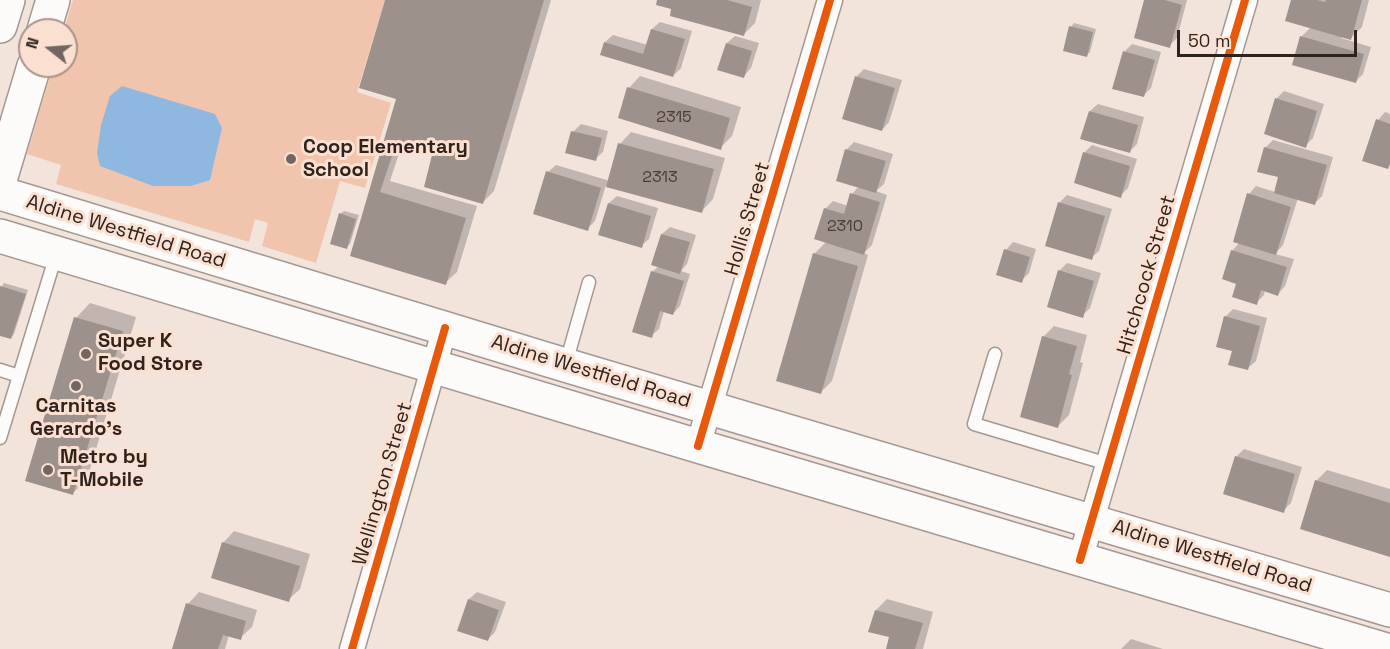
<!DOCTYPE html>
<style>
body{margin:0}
#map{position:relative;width:1390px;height:649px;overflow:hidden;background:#f2e3db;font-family:"Space Grotesk",sans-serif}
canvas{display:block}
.north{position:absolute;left:18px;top:18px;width:60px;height:60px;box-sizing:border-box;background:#fbe0d2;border:2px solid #a9948a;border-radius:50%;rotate:287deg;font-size:16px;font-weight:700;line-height:24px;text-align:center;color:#2f231d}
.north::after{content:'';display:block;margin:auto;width:21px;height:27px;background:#736660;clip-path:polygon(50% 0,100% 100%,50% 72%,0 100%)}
.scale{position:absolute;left:1177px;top:30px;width:180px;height:27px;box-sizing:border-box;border:3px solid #2f231d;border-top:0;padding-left:8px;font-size:18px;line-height:21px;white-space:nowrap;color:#2f231d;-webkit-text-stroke:4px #fbe0d2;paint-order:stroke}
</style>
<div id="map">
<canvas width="1390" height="649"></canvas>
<div class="north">N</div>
<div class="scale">50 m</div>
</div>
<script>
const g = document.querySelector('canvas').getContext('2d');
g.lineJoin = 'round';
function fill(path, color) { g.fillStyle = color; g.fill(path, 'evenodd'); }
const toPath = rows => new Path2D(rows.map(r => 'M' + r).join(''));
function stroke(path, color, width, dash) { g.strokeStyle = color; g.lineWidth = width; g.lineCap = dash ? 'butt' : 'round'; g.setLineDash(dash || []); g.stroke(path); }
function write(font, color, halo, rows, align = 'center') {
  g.font = font + ' "Space Grotesk",sans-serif'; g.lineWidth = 6; g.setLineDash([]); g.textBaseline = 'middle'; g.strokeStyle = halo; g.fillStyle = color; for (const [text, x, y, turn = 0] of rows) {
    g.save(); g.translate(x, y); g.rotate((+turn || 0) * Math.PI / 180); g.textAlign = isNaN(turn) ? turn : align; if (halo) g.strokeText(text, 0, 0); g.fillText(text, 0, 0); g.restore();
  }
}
fill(toPath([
 [73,0,385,0,357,92,391,103,365,188,340,181,316,263,262,246,268,223,255,219,249,242,56,184,61,165,27,154,53,66,66,66,66,30,64,30]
]), '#f0c4ad');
fill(toPath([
 [122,86,215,114,222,128,210,180,191,186,153,186,100,166,97,153,101,125,110,96]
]), '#8eb8e0');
fill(toPath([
 [387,0,551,0,494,191,483,202,434,154,402,144,390,181,477,206,457,272,445,283,352,255,398,98],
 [659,0,761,0,755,23,744,34,673,7],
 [1146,0,1187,0,1177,38,1169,46],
 [1292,0,1369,0,1362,27,1351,38,1342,36,1341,38,1371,47,1363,74,1355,82,1301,37,1311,27],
 [660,22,692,31,681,68,673,76,605,42,613,35,648,45,652,29],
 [1074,23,1096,29,1090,52,1087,55,1071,27],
 [735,36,759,43,751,68,744,76,727,43],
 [1132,44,1161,52,1151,88,1143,96,1125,51],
 [864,69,902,80,889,122,882,130,857,76],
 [640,76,741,107,732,136,720,148,629,88],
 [1284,91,1324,104,1313,138,1305,146,1266,133,1277,98],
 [1098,104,1144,117,1137,144,1129,152,1090,111],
 [1385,112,1390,114,1390,165,1388,168,1378,120],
 [581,124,608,131,603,152,595,159,573,132],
 [631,132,725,158,713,199,702,211,606,185,595,221,587,229,548,172,556,165,610,181,620,144],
 [1273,140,1333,157,1322,196,1315,203,1298,198,1283,245,1275,254,1294,259,1285,286,1278,294,1265,290,1264,295,1256,303,1238,283,1232,251,1240,242,1249,194,1256,186,1275,192,1280,176,1265,148],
 [854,142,893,154,884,184,876,191,887,195,872,245,864,253,868,255,832,381,821,392,814,254,826,242,825,209,833,201,848,206,852,194,859,186,837,180,847,149],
 [1092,145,1137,159,1128,188,1120,196,1084,153],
 [1067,195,1112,209,1099,251,1091,258,1059,203],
 [617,196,658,208,649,239,641,246,609,203],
 [344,211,359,215,350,244,346,247,340,214],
 [670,227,696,235,687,264,681,271,690,274,680,306,673,314,664,311,659,329,651,336,652,272,659,266,662,234],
 [1013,242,1036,249,1029,273,1021,281,1006,250],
 [1067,263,1101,273,1090,308,1082,316,1059,271],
 [4,283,28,290,14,334,11,338,0,334,0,289],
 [90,303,136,317,87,479,72,494,76,318],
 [1233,309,1267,318,1256,361,1248,368,1234,350,1225,317],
 [1054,326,1087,335,1080,362,1083,363,1069,415,1058,426,1043,337],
 [1244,449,1302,467,1291,503,1283,511,1236,457],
 [1327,470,1390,489,1390,555,1316,481],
 [234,531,310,554,300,589,288,600,223,543],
 [199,592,257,610,252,627,240,638,229,635,225,649,174,649,188,604],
 [477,592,506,602,495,632,488,639,469,599],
 [887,599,933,612,923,649,887,649,891,636,876,610],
 [1131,639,1163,649,1121,649]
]), '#0003');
fill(toPath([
 [385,0,544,0,483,204,424,187,432,155,396,144,380,192,466,218,446,285,350,256,396,99,359,88],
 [657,0,727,0,752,7,744,36,670,16,671,9,656,5],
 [1144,0,1165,0,1182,5,1170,48,1134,38],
 [1291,0,1317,0,1325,2,1326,0,1362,0,1351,40,1285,21],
 [1069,26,1093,32,1087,57,1063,51],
 [651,29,685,39,673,77,600,55,604,42,643,54],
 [1300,36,1364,54,1356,83,1292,65],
 [726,43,752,51,744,78,717,70],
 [1123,51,1155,60,1144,97,1112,89],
 [855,76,895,88,882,131,842,119],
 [627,87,730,118,721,150,618,118],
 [1275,98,1317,111,1306,148,1264,134],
 [1089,111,1138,125,1130,153,1080,139],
 [1376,119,1390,124,1390,163,1388,169,1362,161],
 [571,131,602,138,596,161,565,153],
 [618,143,714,169,702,213,606,187],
 [1264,147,1327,165,1315,205,1274,193,1278,177,1257,172],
 [845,149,886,161,876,193,836,181],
 [1083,152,1130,166,1121,198,1074,183],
 [546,171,601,188,588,231,533,214],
 [850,193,880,202,864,255,814,239,824,208,844,214],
 [1247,193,1291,207,1276,255,1233,242],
 [1058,202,1105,216,1092,260,1045,246],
 [608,203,651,216,642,248,598,235],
 [339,213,356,219,347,249,330,244],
 [661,234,690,242,680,274,651,265],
 [1004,249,1030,257,1022,283,996,275],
 [1231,250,1287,267,1278,296,1261,290,1257,305,1232,297,1236,284,1222,279],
 [813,253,858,266,821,394,776,381],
 [1058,270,1094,281,1083,318,1047,307],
 [651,271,684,281,673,315,660,311,652,338,632,332],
 [0,286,26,294,11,339,0,336],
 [1224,316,1260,326,1248,370,1228,365,1232,351,1216,347],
 [74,317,123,331,73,495,25,481],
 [1042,336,1077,346,1069,374,1072,375,1058,428,1020,417],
 [1235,456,1295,474,1284,513,1223,494],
 [1315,480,1390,503,1390,557,1300,529],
 [222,542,300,566,289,602,211,578],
 [468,599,499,610,488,641,457,631],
 [186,603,246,621,241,640,223,635,218,649,172,649],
 [875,610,923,623,915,649,886,649,889,637,868,632]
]), '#9d918b');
const lane = toPath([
 [995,354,974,424,1108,464],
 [566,363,589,282],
 [0,370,19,376],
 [0,438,56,255]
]);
const street = toPath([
 [698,446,830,0],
 [1080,560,1245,0],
 [352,649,445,328]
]);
const secondary = toPath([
 [0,26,8,0],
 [44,30,53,0],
 [0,180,34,66],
 [0,193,565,365,1390,610],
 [0,236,698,446,1383,649]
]);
stroke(lane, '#a49892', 15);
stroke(street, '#a49892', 27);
stroke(secondary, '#a49892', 36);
stroke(lane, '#fdfbfa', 12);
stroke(street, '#fdfbfa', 24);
stroke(secondary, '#fdfbfa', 33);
stroke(toPath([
 [698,446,830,0],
 [1080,560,1245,0],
 [352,649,445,328]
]), '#e8590c', 8);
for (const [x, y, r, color] of [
 [291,159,6,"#736660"],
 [86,354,6,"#736660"],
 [76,386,6,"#736660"],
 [48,470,6,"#736660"]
]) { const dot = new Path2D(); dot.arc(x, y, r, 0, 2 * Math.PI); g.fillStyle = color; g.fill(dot); stroke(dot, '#fbe0d2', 2); }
write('16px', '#4a3e38', null, [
 ["2315",674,118],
 ["2313",660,178],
 ["2310",845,227]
]);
write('bold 20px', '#2f231d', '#fbe0d2', [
 ["Coop Elementary",303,148],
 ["School",303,171],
 ["Super K",98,342],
 ["Food Store",98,365],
 ["Carnitas",76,407,"center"],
 ["Gerardo's",76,430,"center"],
 ["Metro by",60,458],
 ["T-Mobile",60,481]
], 'left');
write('20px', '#2f231d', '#fbe0d2', [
 ["Hollis Street",748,219,-74],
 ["Aldine Westfield Road",126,232,17],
 ["Hitchcock Street",1147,275,-74],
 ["Aldine Westfield Road",591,372,17],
 ["Wellington Street",383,484,-74],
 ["Aldine Westfield Road",1212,557,17]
]);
</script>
